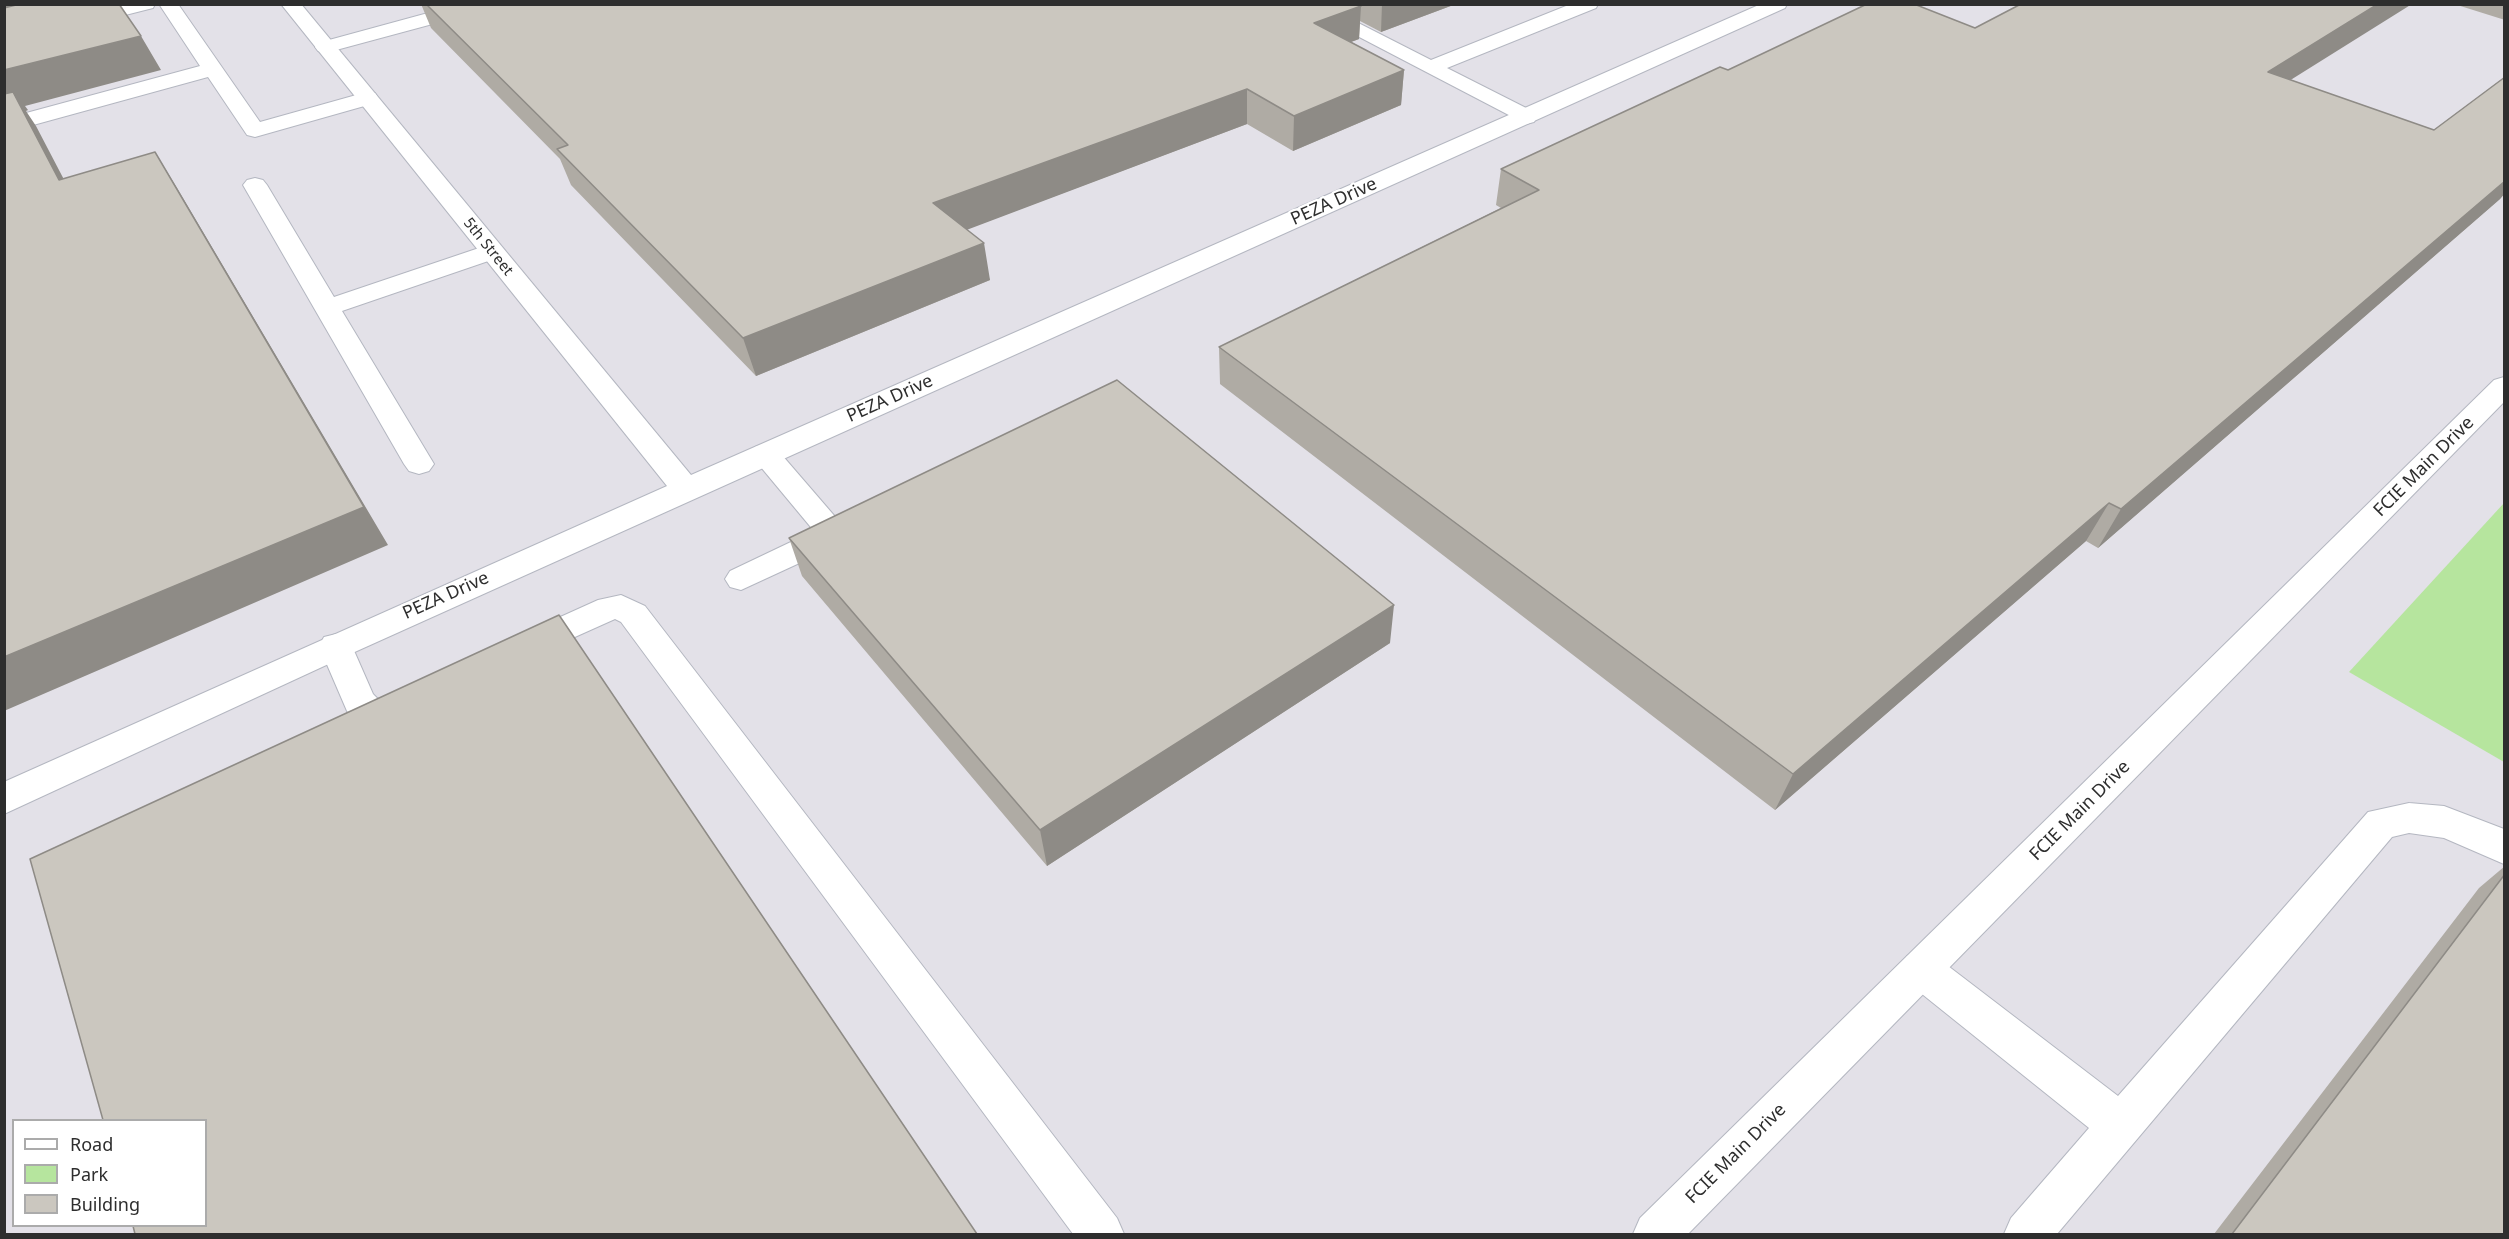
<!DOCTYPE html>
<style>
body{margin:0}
#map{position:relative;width:2509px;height:1239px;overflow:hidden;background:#efe9e1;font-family:"Noto Sans",sans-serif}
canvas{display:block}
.frame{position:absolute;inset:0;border:6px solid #2e2e2e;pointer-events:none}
.legend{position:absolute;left:12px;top:1119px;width:195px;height:108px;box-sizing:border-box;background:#fff;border:2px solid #ababab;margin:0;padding:8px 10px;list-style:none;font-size:18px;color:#2e2e2e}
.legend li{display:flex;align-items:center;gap:12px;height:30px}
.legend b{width:30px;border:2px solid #ababab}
</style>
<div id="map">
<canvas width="2509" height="1239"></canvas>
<div class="frame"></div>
<ul class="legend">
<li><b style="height:8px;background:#fff"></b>Road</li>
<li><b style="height:16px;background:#b6e59e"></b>Park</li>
<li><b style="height:16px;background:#cbc7bf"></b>Building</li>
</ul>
</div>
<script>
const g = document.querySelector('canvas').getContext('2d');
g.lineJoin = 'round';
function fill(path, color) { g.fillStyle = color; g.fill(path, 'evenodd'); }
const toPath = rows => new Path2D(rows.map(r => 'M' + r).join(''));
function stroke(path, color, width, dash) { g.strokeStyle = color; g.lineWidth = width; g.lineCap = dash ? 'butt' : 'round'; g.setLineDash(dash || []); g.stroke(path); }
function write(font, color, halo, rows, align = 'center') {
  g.font = font + ' "Noto Sans",sans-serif'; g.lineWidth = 4.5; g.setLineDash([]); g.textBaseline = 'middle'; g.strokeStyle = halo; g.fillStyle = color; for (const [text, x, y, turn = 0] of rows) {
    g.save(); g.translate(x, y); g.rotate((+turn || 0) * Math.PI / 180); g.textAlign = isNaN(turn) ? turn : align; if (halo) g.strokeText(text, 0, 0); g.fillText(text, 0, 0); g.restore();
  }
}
fill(toPath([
 [5,5,2504,5,2504,1234,5,1234],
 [14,1120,206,1120,206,1226,14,1226]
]), '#e3e1e8');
fill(toPath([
 [2504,503,2504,762,2349,672]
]), '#b6e59e');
const service = toPath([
 [120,4,155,4,153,8,78,27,71,25,68,21,71,17,120,4],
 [159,4,178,4,260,122,367,92,375,93,378,98,375,103,255,137,247,135,208,77,4,133,4,119,200,66,159,4],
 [461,4,494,4,492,8,325,53,318,51,315,47,318,43,461,4],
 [1296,4,1321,4,1431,60,1571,4,1598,4,1596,8,1447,68,1534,112,1537,117,1534,122,1526,124,1296,4],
 [255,178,263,180,267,185,334,297,482,247,491,245,500,247,503,252,500,257,342,311,434,464,429,471,419,474,409,471,404,464,243,185,247,180,255,178],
 [765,444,775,447,850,534,845,542,741,590,730,587,725,579,730,571,814,531,750,454,755,447,765,444],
 [621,595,645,606,1117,1218,1124,1234,1073,1234,621,622,615,619,528,658,516,655,511,646,516,637,598,600,621,595],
 [336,634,348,637,373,694,378,699,403,693,415,696,420,706,415,716,378,727,355,720,347,711,319,646,324,637,336,634],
 [2409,803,2444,806,2504,829,2504,864,2444,838,2409,833,2392,837,2057,1234,2004,1234,2011,1218,2089,1128,1907,982,1901,969,1907,956,1921,951,1935,956,2118,1096,2368,812,2409,803]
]);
const minor = toPath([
 [281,4,301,4,691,475,1761,4,1787,4,1785,8,348,655,4,814,4,782,667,486,281,4],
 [2504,377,2504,402,1688,1234,1633,1234,1640,1218,2494,380,2504,377]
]);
stroke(service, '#b4b7c1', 2);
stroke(minor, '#b4b7c1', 2);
fill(service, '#fff');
fill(minor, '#fff');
fill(toPath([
 [421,4,1456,4,1381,32,1360,21,1359,39,1351,42,1404,70,1401,105,1293,151,1247,124,967,229,990,280,756,376,571,185,560,159,431,28],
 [2454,4,2505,4,2505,20],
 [1975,28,2291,80,2434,130,2505,77,2505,193,2500,199,2098,548,2086,541,1775,810,1220,384,1219,347,1501,208,1496,205,1501,169,1728,70],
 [789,538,1390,643,1047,866,802,576],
 [2505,866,2505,1234,2214,1234,2479,888]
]), '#afaba4');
fill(toPath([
 [4,4,109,4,4,35],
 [1382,4,1456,4,1381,32],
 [2378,4,2412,4,2249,106,2268,72],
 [1361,6,1359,39,1313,56,1314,23],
 [141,36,161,70,25,106,28,110,26,111,36,126,83,216,4,117,4,70],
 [1404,70,1401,105,1293,151,1294,116],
 [1247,89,1247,124,940,240,933,203],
 [155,152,177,188,388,545,4,711,4,657],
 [2505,181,2505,193,2500,199,2098,548,2121,509],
 [984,243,990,280,756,376,743,338],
 [2109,503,2086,541,1775,810,1793,774],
 [1394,605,1390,643,1047,866,1040,830]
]), '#8e8b86');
const building = toPath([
 [20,4,119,4,141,36,4,70,4,8,20,4],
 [426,4,1358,4,1361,6,1314,23,1404,70,1294,116,1247,89,933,203,984,243,743,338,557,149,568,145,426,4],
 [1867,4,1914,4,1975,28,2021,4,2378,4,2268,72,2434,130,2505,77,2505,181,2121,509,2109,503,1793,774,1219,347,1539,190,1501,169,1720,67,1728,70,1867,4],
 [13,92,59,180,155,152,364,507,4,657,4,94,13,92],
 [1117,380,1394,605,1040,830,789,538,1117,380],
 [559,615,977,1234,135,1234,133,1226,206,1226,206,1120,103,1120,30,859,559,615],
 [2505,874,2505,1234,2232,1234,2505,874]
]);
fill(building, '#cbc7bf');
stroke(building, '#8e8b86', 1.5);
write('15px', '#2e2e2e', '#fff', [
 ["5th Street",488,247,51]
]);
write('18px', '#2e2e2e', '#fff', [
 ["PEZA Drive",1334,202,-24],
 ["PEZA Drive",890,399,-24],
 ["FCIE Main Drive",2424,467,-45],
 ["PEZA Drive",446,596,-24],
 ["FCIE Main Drive",2080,811,-45],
 ["FCIE Main Drive",1736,1154,-45]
]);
</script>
